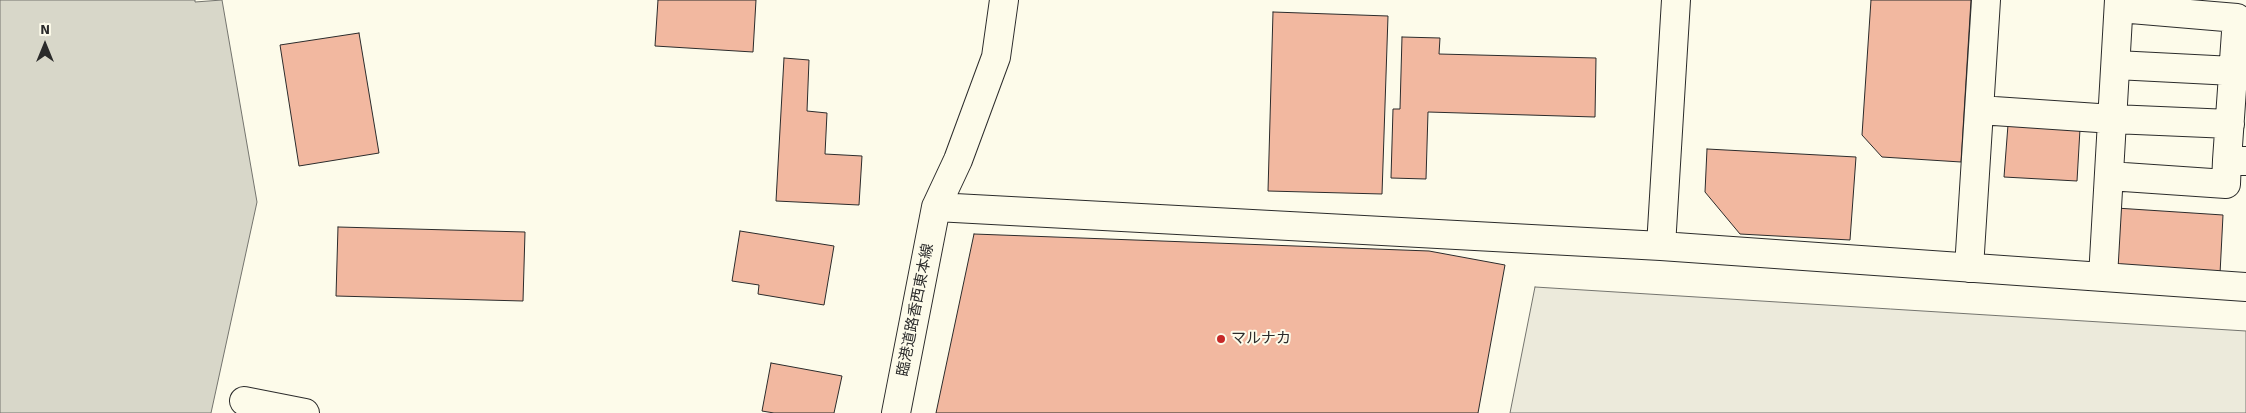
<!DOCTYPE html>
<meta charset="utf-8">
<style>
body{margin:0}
#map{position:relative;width:2246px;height:413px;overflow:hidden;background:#fdfbea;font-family:Signika,sans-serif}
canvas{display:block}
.north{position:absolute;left:20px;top:20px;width:50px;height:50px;-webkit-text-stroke:4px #fdfbea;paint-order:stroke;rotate:0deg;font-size:14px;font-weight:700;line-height:20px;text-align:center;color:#2b2b2b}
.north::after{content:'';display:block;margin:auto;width:18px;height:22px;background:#2b2b2b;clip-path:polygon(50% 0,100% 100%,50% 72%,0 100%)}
</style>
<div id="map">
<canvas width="2246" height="413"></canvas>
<div class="north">N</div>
</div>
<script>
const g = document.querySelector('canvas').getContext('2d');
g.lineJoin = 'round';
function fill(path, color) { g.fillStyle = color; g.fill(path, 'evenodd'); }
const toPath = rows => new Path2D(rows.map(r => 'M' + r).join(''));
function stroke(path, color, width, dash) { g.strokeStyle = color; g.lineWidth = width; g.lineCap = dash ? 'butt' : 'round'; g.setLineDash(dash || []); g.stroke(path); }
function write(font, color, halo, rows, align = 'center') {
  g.font = font + ' Signika,"Noto Sans JP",sans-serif'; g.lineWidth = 4; g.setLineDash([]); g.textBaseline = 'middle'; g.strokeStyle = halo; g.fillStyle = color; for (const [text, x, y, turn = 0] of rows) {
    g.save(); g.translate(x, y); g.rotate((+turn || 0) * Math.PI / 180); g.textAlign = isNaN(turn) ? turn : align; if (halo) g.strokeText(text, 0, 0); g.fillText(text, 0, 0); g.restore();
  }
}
const parking = toPath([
 [1535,287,2246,331,2246,413,1510,413,1535,287]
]);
fill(parking, '#eceadb');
stroke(parking, '#74746e', 1);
const water = toPath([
 [0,0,195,0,195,2,222,0,257,202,211,413,0,413,0,0]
]);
fill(water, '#d8d7c9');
stroke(water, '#74746e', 1);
const building = toPath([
 [658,0,756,0,753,52,655,46,658,0],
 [1871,0,1971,0,1961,162,1882,157,1862,135,1871,0],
 [1273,12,1388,16,1382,194,1268,191,1273,12],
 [359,33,379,153,299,166,280,45,359,33],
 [1402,37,1440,38,1439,54,1596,58,1595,117,1428,112,1426,179,1391,178,1393,109,1400,109,1402,37],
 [784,58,809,60,807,111,827,113,825,154,862,156,859,205,776,201,784,58],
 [2008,125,2080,129,2077,181,2004,177,2008,125],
 [1707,149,1856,157,1850,240,1740,234,1705,192,1707,149],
 [2116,208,2223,215,2220,274,2113,266,2116,208],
 [338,227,525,232,523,301,336,296,338,227],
 [740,231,834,246,824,305,758,294,759,285,732,281,740,231],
 [974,234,1429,251,1505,265,1478,413,936,413,974,234],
 [771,363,842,376,834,413,774,413,762,411,771,363]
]);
fill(building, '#f2b8a0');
stroke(building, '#2b2b2b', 1);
const minor = toPath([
 [2119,8,2237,18,2227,160],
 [2116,65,2233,71],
 [1979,110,2113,119,2230,124],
 [2109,176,2226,184,2227,160,2245,161],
 [936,207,1661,246,1676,0],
 [1661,246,2246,287],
 [1969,268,1986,0],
 [2103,277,2119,0],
 [244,401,305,413],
 [896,413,936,207,958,160,996,57,1004,0]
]);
stroke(minor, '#2b2b2b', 30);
stroke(minor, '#fdfbea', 28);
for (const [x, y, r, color] of [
 [1221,339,5,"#c62828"]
]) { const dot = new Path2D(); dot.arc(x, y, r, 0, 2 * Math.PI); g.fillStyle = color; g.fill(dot); stroke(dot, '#fdfbea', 2); }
write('15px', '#2b2b2b', '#fdfbea', [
 ["臨港道路香西東本線",916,310,-79]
]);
write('15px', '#2b2b2b', '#fdfbea', [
 ["マルナカ",1231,339]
], 'left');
</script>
